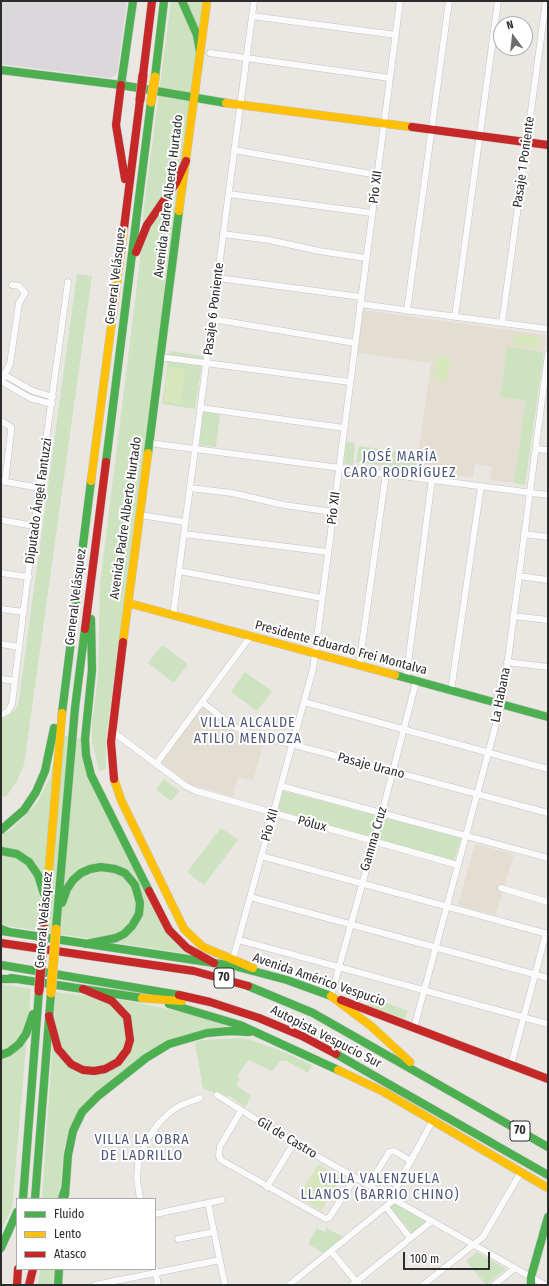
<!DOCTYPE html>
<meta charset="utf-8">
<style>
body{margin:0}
#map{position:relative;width:549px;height:1286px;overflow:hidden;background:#eae7e3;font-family:"Fira Sans Condensed",sans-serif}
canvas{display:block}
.frame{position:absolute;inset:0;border:2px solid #2c2c2c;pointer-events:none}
.legend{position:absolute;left:16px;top:1198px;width:140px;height:72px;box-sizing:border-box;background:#fff;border:1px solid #ababab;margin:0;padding:5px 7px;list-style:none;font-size:12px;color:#2c2c2c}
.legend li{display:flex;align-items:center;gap:8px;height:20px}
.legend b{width:20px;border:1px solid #ababab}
.north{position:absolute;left:493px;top:16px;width:40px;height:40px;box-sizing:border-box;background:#fff;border:1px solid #ababab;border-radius:50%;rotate:345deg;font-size:11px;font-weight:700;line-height:16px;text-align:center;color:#2c2c2c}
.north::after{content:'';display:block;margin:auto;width:14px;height:18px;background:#6e6d6c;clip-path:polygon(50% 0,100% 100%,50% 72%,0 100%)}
.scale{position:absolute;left:403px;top:1252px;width:87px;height:18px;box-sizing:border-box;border:2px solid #2c2c2c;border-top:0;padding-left:5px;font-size:12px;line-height:14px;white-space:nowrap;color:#2c2c2c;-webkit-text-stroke:3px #fff;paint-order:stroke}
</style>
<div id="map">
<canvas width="549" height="1286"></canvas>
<div class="frame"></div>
<ul class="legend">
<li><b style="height:5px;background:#4caf50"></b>Fluido</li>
<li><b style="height:5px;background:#ffc107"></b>Lento</li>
<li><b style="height:5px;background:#c62828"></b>Atasco</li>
</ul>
<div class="north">N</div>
<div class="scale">100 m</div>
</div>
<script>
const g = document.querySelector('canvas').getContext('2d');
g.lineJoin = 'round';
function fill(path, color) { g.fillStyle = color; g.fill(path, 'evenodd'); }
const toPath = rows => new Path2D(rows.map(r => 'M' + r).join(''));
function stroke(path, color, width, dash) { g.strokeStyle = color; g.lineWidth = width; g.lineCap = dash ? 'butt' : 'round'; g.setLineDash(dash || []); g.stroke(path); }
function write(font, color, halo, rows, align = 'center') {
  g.font = font + ' "Fira Sans Condensed",sans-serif'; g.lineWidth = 4; g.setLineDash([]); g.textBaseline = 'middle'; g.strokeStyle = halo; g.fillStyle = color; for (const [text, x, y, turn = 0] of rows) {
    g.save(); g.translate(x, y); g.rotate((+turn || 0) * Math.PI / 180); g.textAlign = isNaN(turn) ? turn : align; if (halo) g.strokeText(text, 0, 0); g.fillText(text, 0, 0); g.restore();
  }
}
fill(toPath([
 [1,1,127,1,117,74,110,78,1,64]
]), '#dad8da');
fill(toPath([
 [363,310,546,335,544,352,507,348,526,400,514,483,490,480,492,467,475,464,473,478,416,470,431,363,357,353],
 [202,707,235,733,264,742,253,781,238,777,233,797,191,785,161,763,161,761],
 [475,844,514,854,496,915,458,905]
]), '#e4ded2');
fill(toPath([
 [171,1,204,1,181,178,166,272,162,324,106,738,106,769,99,771,92,741,92,721,98,677,100,584,142,244,143,214],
 [77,274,92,276,24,765,16,783,6,797,1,796,1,719,7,717,18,706],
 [507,347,544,352,525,485,514,483,526,400,500,397],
 [169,351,203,356,195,409,162,404],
 [203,412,220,414,216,447,199,445],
 [346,442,355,443,353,465,344,464],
 [359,446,418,454,416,470,356,462],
 [162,645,188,664,174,683,148,663],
 [245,672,272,691,257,711,231,692],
 [59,735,81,739,99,800,189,954,1,925,1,835,12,829,37,803,50,777],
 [164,779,179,791,171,801,156,789],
 [283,791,461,838,454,861,277,813],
 [221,828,238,840,204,885,187,872],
 [1,984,31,989,12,1208,1,1231],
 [56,992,128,1001,192,1014,231,1028,205,1029,171,1040,148,1052,114,1077,81,1108,70,1127,64,1147,60,1190,57,1199,42,1199],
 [371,997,408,1011,404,1019,368,1006],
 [241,1038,252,1040,286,1053,312,1065,308,1073,287,1061,280,1061,272,1071,248,1060,237,1076,240,1078,236,1085,251,1096,245,1107,231,1097,203,1089,195,1043,201,1040],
 [395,1202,426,1221,412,1233,390,1207],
 [317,1228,325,1232,327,1228,343,1237,323,1253,308,1244],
 [477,1252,506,1269,486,1285,466,1261],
 [40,1269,54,1269,53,1285,38,1285]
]), '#cde2bf');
fill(toPath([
 [515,334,540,337,538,348,513,345],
 [437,355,451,358,447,381,434,379],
 [168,367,185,369,181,404,164,402],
 [318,1164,341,1178,321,1211,298,1197]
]), '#d7e6bd');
const street = toPath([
 [252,16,396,35],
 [210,53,390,78],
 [234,150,377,175],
 [229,194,372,213],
 [223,234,269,240,319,251,366,258],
 [218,278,361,297],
 [360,304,548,329],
 [407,311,449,1],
 [455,317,498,1],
 [212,319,355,343],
 [502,323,546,1],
 [160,357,350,382],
 [1,373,33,391,53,397],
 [1,381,10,364,19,303,25,293,19,286,12,285],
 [1,381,30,398,52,404],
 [201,408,344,428],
 [1,421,11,427,11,432,5,482],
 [149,443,548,495],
 [536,449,548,450],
 [1,481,40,488],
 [190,488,232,493,284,505,333,512],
 [140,515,185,522],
 [1,520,34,526],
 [184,534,328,552],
 [524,534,548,537],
 [179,571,322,598],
 [1,573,29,577],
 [519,576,548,580],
 [1,609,24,612],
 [173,616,254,1],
 [513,616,548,620],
 [1,644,19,647],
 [507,662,548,667],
 [359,666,386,473],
 [1,679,15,681],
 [406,679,432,479],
 [451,691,481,486],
 [202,702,233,726,246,732,548,813],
 [304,702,548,769],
 [1,715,8,711,12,704,34,526,68,282],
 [113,732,186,786,196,791,458,865],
 [156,764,250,637],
 [281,786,548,858],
 [261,856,548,934],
 [501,888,548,902],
 [250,897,548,978],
 [239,940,548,1024],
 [233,959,313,669,400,1],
 [331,996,382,813,416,682],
 [414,1028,503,698,548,354],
 [511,1065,546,933],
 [217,1095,294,1143,545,1285],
 [241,1111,220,1146,219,1156,221,1160,326,1219,329,1218,355,1178],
 [369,1185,389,1152,394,1151,411,1161],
 [267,1187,294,1143],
 [391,1197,433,1120],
 [140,1199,137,1179,138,1164,148,1138,159,1123,170,1112,181,1105,200,1098],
 [208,1203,225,1285],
 [386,1207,410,1238],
 [155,1214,222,1200],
 [178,1239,214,1232],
 [331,1251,359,1285],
 [155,1269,158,1285],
 [95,1285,220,1260],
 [289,1285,395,1199],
 [352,1285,432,1221],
 [423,1285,483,1237,521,1172],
 [494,1285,515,1268]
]);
const fast = toPath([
 [182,1,197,35,200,52],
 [1,70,121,85,226,103],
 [155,77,164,1],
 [121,85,133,1],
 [148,453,179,211],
 [106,462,151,102],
 [91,619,92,670,85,739,86,755,91,775,149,891],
 [395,675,548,717],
 [62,713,91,481],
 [1,830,24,810,36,792,45,771,54,728],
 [1,851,17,854,29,862,38,875,44,894],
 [62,903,67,889,73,880,81,873,90,869,101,867,115,869,125,873,135,885,140,903,139,914,132,926,124,934,116,938,86,944],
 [1,929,9,932],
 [56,929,75,708,85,629],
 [2,931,234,966,287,980,331,996],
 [1,965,179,995],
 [11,978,142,998],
 [1,979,18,979],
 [248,986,313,1013,548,1147],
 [169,1004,240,1025,338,1070],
 [336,1054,548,1175],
 [1,1055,9,1052,19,1044,26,1034,33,1014],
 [65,1195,68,1155,73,1131,82,1112,98,1096,146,1058,169,1044,207,1033,230,1031,249,1032],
 [23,1199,39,991],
 [35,1199,51,993],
 [62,1199,65,1189],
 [1,1248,17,1212],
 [58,1285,59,1269],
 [531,1285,531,1277,548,1217]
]);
const slow = toPath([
 [226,103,412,127],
 [179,211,207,1],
 [91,481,124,228],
 [128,603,395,675],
 [123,642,148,453],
 [114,779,121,800,184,929,203,947,253,968],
 [44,928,62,713],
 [331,996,371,1026,410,1062],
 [142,998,182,1001],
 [338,1070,384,1092,548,1188]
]);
const jam = toPath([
 [143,75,152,1],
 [121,85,116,125,125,179],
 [412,127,548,145],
 [124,228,140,100],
 [136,252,147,225,176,183,186,161],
 [85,629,106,462],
 [114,779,111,742,123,642],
 [149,891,169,930,187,948,214,963],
 [1,943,194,971,248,986],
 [179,995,210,1002,259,1018,302,1036,336,1054],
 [341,1000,548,1079],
 [49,1016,58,1049,71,1064,83,1070,94,1071,105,1069,118,1062,127,1050,130,1040,127,1017,112,1001,83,989],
 [17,1285,18,1269],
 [29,1285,33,1269]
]);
stroke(street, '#c4c3c2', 7);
stroke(fast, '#c4c3c2', 9);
stroke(slow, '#c4c3c2', 9);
stroke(jam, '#c4c3c2', 9);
stroke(street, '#fcfbfb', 6);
stroke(fast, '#4caf50', 8);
stroke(slow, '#ffc107', 8);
stroke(jam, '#c62828', 8);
const slowBridge = toPath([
 [151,102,155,77],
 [51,993,56,929]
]);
const jamBridge = toPath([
 [140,100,143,75],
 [39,991,44,928]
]);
stroke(slowBridge, '#c6c4c2', 10, []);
stroke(jamBridge, '#c6c4c2', 10, []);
stroke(slowBridge, '#ffc107', 9);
stroke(jamBridge, '#c62828', 9);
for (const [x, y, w] of [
 [224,978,20],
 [520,1131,20]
]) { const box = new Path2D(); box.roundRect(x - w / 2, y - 10, w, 20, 3); g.fillStyle = '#fff'; g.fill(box); stroke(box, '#2c2c2c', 1); }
write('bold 12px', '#2c2c2c', null, [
 ["70",224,978],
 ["70",520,1131]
]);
write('13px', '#2c2c2c', '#fff', [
 ["Pasaje 1 Poniente",524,162,-82],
 ["Pío XII",376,187,-83],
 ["Avenida Padre Alberto Hurtado",169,196,-83],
 ["General Velásquez",116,276,-83],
 ["Pasaje 6 Poniente",214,309,-83],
 ["Diputado Ángel Fantuzzi",39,501,-82],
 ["Pío XII",334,508,-83],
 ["Avenida Padre Alberto Hurtado",126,518,-82],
 ["General Velásquez",76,597,-83],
 ["Presidente Eduardo Frei Montalva",341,648,15],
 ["La Habana",501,695,-79],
 ["Pasaje Urano",371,766,15],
 ["Pólux",312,824,15],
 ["Pío XII",270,825,-75],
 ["Gamma Cruz",374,839,-74],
 ["General Velásquez",44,920,-85],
 ["Avenida Américo Vespucio",319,980,19],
 ["Autopista Vespucio Sur",326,1037,27],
 ["Gil de Castro",287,1138,31]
]);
g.letterSpacing = '1px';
write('14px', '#50587a', '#fff', [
 ["JOSÉ MARÍA",400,457],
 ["CARO RODRÍGUEZ",400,473],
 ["VILLA ALCALDE",248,723],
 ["ATILIO MENDOZA",248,739],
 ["VILLA LA OBRA",142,1140],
 ["DE LADRILLO",142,1156],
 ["VILLA VALENZUELA",380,1179],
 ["LLANOS (BARRIO CHINO)",380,1195]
]);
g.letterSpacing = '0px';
</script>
